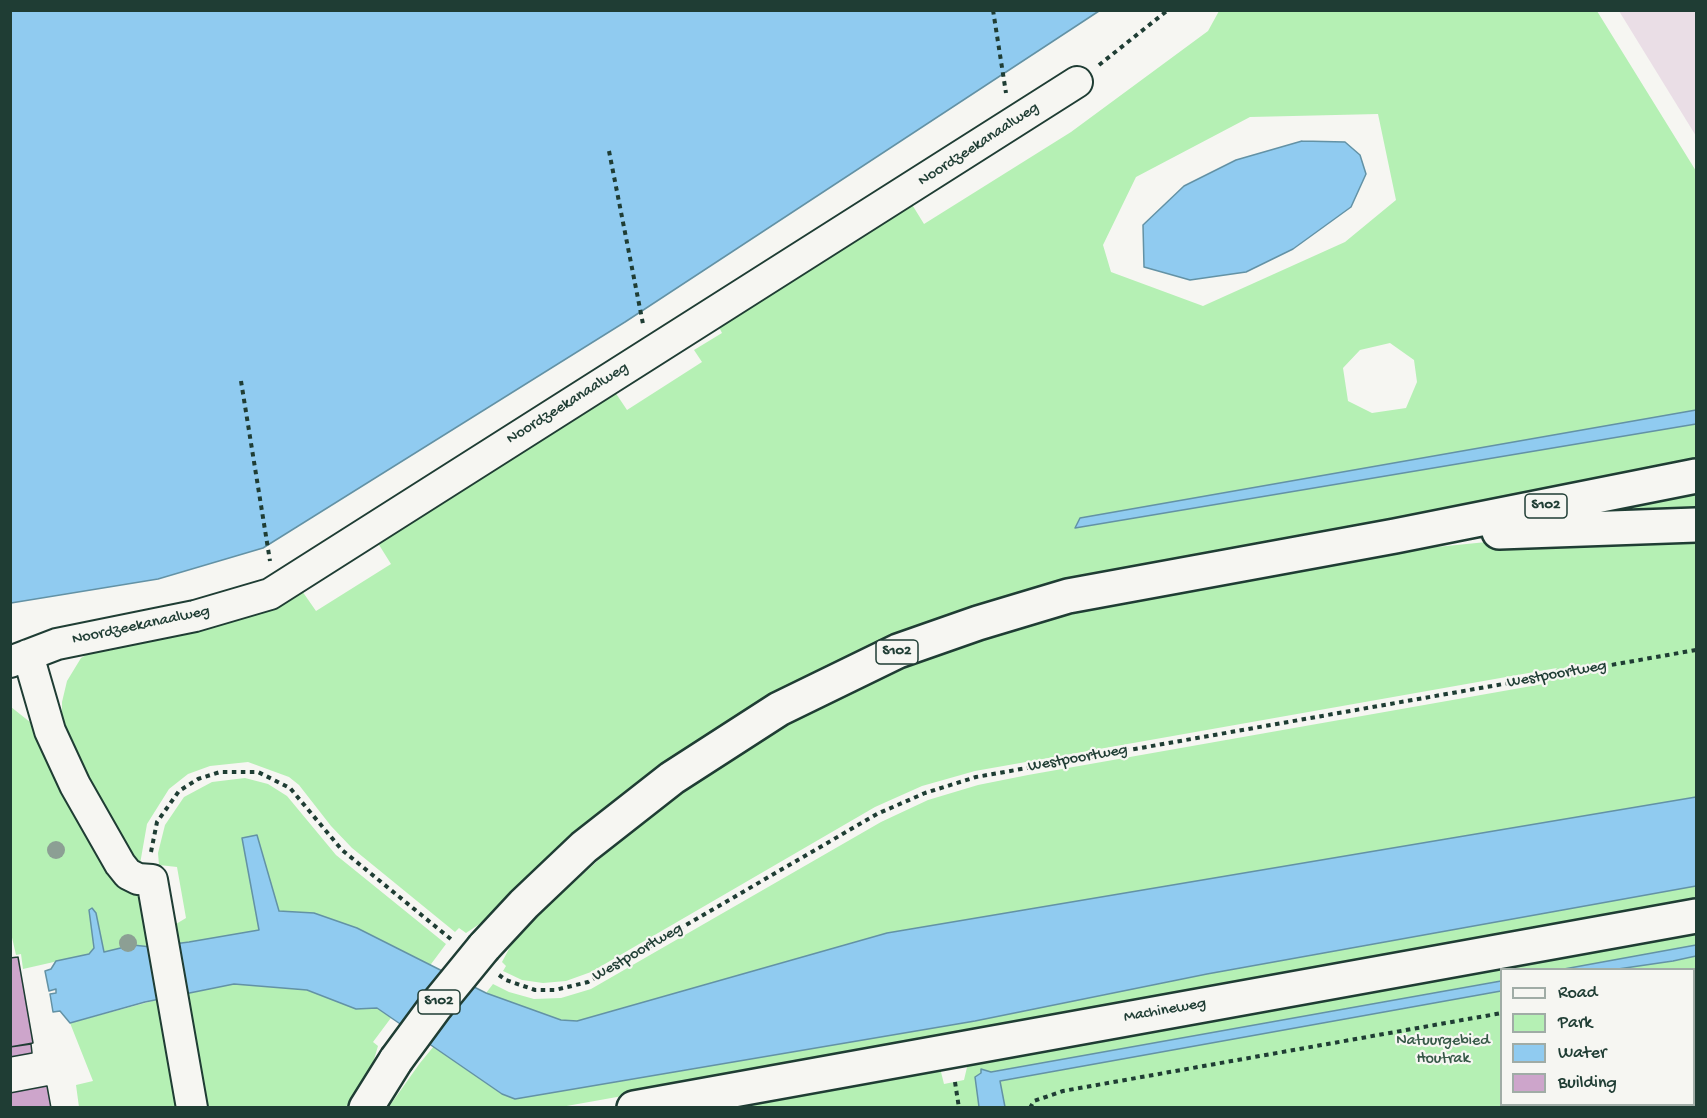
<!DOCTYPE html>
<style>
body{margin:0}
#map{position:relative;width:1707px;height:1118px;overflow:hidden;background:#f6f6f2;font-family:"Gochi Hand",sans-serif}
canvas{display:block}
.frame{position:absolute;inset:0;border:12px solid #1f3d34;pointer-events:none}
.legend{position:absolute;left:1500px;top:968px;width:195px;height:138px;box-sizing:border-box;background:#f6f6f2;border:2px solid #a0aca6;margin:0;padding:8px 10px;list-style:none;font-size:18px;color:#1f3d34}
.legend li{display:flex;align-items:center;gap:12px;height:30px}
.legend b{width:30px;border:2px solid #a0aca6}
</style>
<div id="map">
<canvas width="1707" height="1118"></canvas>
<div class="frame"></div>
<ul class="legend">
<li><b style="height:8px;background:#f6f6f2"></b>Road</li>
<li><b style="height:16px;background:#b5f0b4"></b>Park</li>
<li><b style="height:16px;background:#90cbf0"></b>Water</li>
<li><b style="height:16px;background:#cda5cb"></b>Building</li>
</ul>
</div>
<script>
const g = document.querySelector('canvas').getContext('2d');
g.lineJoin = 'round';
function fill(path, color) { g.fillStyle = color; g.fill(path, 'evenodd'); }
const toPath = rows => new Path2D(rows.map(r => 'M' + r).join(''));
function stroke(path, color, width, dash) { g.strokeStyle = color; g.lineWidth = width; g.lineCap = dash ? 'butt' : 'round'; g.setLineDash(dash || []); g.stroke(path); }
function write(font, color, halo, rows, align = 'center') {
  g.font = font + ' "Gochi Hand",sans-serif'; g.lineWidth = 4.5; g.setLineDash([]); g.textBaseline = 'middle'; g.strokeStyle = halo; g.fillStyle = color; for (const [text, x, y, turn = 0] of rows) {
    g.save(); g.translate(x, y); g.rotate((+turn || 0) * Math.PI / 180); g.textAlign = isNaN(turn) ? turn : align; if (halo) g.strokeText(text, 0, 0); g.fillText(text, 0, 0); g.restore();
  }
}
fill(toPath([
 [1619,11,1696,11,1696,136]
]), '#eadee6');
fill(toPath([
 [1219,11,1597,11,1696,171,1696,410,1075,527,1696,418,1696,470,1081,578,1010,595,897,636,781,691,675,754,572,834,481,923,466,933,459,928,455,932,352,848,331,826,299,785,289,777,248,762,210,766,188,774,169,789,147,824,140,864,135,864,82,771,62,723,62,702,67,681,81,658,96,649,300,588,316,611,391,564,376,540,611,386,627,410,702,362,694,350,722,333,717,323,908,198,924,224,1071,132,1208,31],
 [1378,114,1396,200,1345,242,1203,306,1111,272,1103,245,1136,177,1250,117],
 [1390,343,1414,360,1417,382,1406,408,1372,413,1348,401,1343,368,1360,350],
 [1696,487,1696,515,1553,512],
 [1696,533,1696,904,561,1107,388,1108,420,1063,434,1046,441,1051,493,984,509,992,534,999,561,998,591,989,881,822,928,800,978,785,1028,775,1543,684,1557,668,975,771,922,786,875,807,591,972,566,981,543,983,522,980,503,971,506,966,502,962,511,945,540,913,635,827,685,789,762,737,866,681,966,641,1047,617,1188,589,1416,549,1517,539],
 [11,707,30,722,46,759,108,870,140,894,151,947,133,945,104,952,96,913,89,910,94,948,89,954,23,969,21,954,16,955,11,933],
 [245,778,268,784,287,796,336,855,446,944,373,1042,378,1046,373,1063,346,1107,204,1107,171,927,186,918,177,867,159,865,158,853,165,825,184,797,212,782],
 [1696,928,1696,1107,702,1108,940,1068,944,1084,964,1080,968,1063],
 [1502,970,1694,970,1694,1104,1502,1104],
 [160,999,180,1107,79,1107,76,1085,93,1081,70,1023]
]), '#b5f0b4');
const water = toPath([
 [11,10,1099,10,1099,11,625,322,263,548,158,579,11,603,11,10],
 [1302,141,1345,142,1360,155,1366,174,1351,207,1293,249,1246,272,1190,280,1144,267,1143,225,1184,186,1236,160,1302,141],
 [1696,410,1696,424,1075,528,1080,518,1696,410],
 [1696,797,1696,886,1207,974,975,1021,515,1099,502,1094,377,1008,356,1009,307,990,234,984,145,1002,70,1023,60,1011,53,1012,50,994,56,993,56,989,49,991,45,971,51,969,56,961,89,954,94,948,89,910,92,908,96,913,104,952,133,945,151,947,189,942,259,930,242,838,257,835,279,911,314,913,357,928,486,993,561,1020,577,1021,887,933,1696,797],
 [1696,945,1696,956,1673,961,1618,969,1564,969,1696,945],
 [1501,981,1501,991,1000,1081,1005,1107,979,1107,975,1077,981,1073,981,1069,991,1072,1501,981]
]);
fill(water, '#90cbf0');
stroke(water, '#6392a5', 1.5);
const building = toPath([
 [18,957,33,1043,10,1047,10,958,18,957],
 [31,1044,32,1053,10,1057,10,1047,31,1044],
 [47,1086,51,1108,10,1108,10,1093,47,1086]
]);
fill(building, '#cda5cb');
stroke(building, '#1f3d34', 1.5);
const minor = toPath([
 [28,655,50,731,75,785,120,864,128,874,138,879,152,880,192,1108],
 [10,662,57,644,195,616,270,594,1077,82]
]);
const tertiary = toPath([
 [634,1108,1696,916]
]);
const primary = toPath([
 [1499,532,1696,525],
 [484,947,524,904,584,847,672,778,779,709,898,651,978,623,1068,596,1395,536,1696,476],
 [366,1108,396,1060]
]);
stroke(minor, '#1f3d34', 34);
stroke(tertiary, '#1f3d34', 38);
stroke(primary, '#1f3d34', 38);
stroke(toPath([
 [993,10,1006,93],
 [1099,65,1168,10],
 [609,151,643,324],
 [241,381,270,561],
 [151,852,157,822,179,791,198,779,220,772,258,772,290,788,342,850,452,940],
 [499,975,506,980,535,990,555,990,588,982,877,814,925,793,976,777,1696,650],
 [1694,979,1696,978],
 [955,1082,959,1108],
 [1030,1108,1034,1101,1063,1091,1502,1013]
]), '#1f3d34', 4, [4.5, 4.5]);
stroke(minor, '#f6f6f2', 30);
stroke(tertiary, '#f6f6f2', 33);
stroke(primary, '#f6f6f2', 33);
const primaryBridge = toPath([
 [396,1060,435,1007,484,947]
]);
stroke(primaryBridge, '#1f3d34', 38, []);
stroke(primaryBridge, '#f6f6f2', 33);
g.fillStyle = '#8c9f94';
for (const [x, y] of [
 [56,850],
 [128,943]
]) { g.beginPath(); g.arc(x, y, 9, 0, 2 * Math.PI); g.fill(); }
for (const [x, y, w] of [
 [1546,506,42],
 [897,652,42],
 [439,1002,42]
]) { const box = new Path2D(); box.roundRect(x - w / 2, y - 12, w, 24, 4.5); g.fillStyle = '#f6f6f2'; g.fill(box); stroke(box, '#1f3d34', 1.5); }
write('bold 15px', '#1f3d34', null, [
 ["S102",1546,506],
 ["S102",897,652],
 ["S102",439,1002]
]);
write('16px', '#1f3d34', '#f6f6f2', [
 ["Noordzeekanaalweg",979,145,-33],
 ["Noordzeekanaalweg",568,404,-32],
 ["Noordzeekanaalweg",141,626,-12],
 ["Westpoortweg",1557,675,-10],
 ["Westpoortweg",1078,759,-10],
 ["Westpoortweg",638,953,-30],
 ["Machineweg",1165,1011,-10]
]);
write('16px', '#365847', '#f6f6f2', [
 ["Natuurgebied",1443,1042],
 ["Houtrak",1443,1060]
]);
</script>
